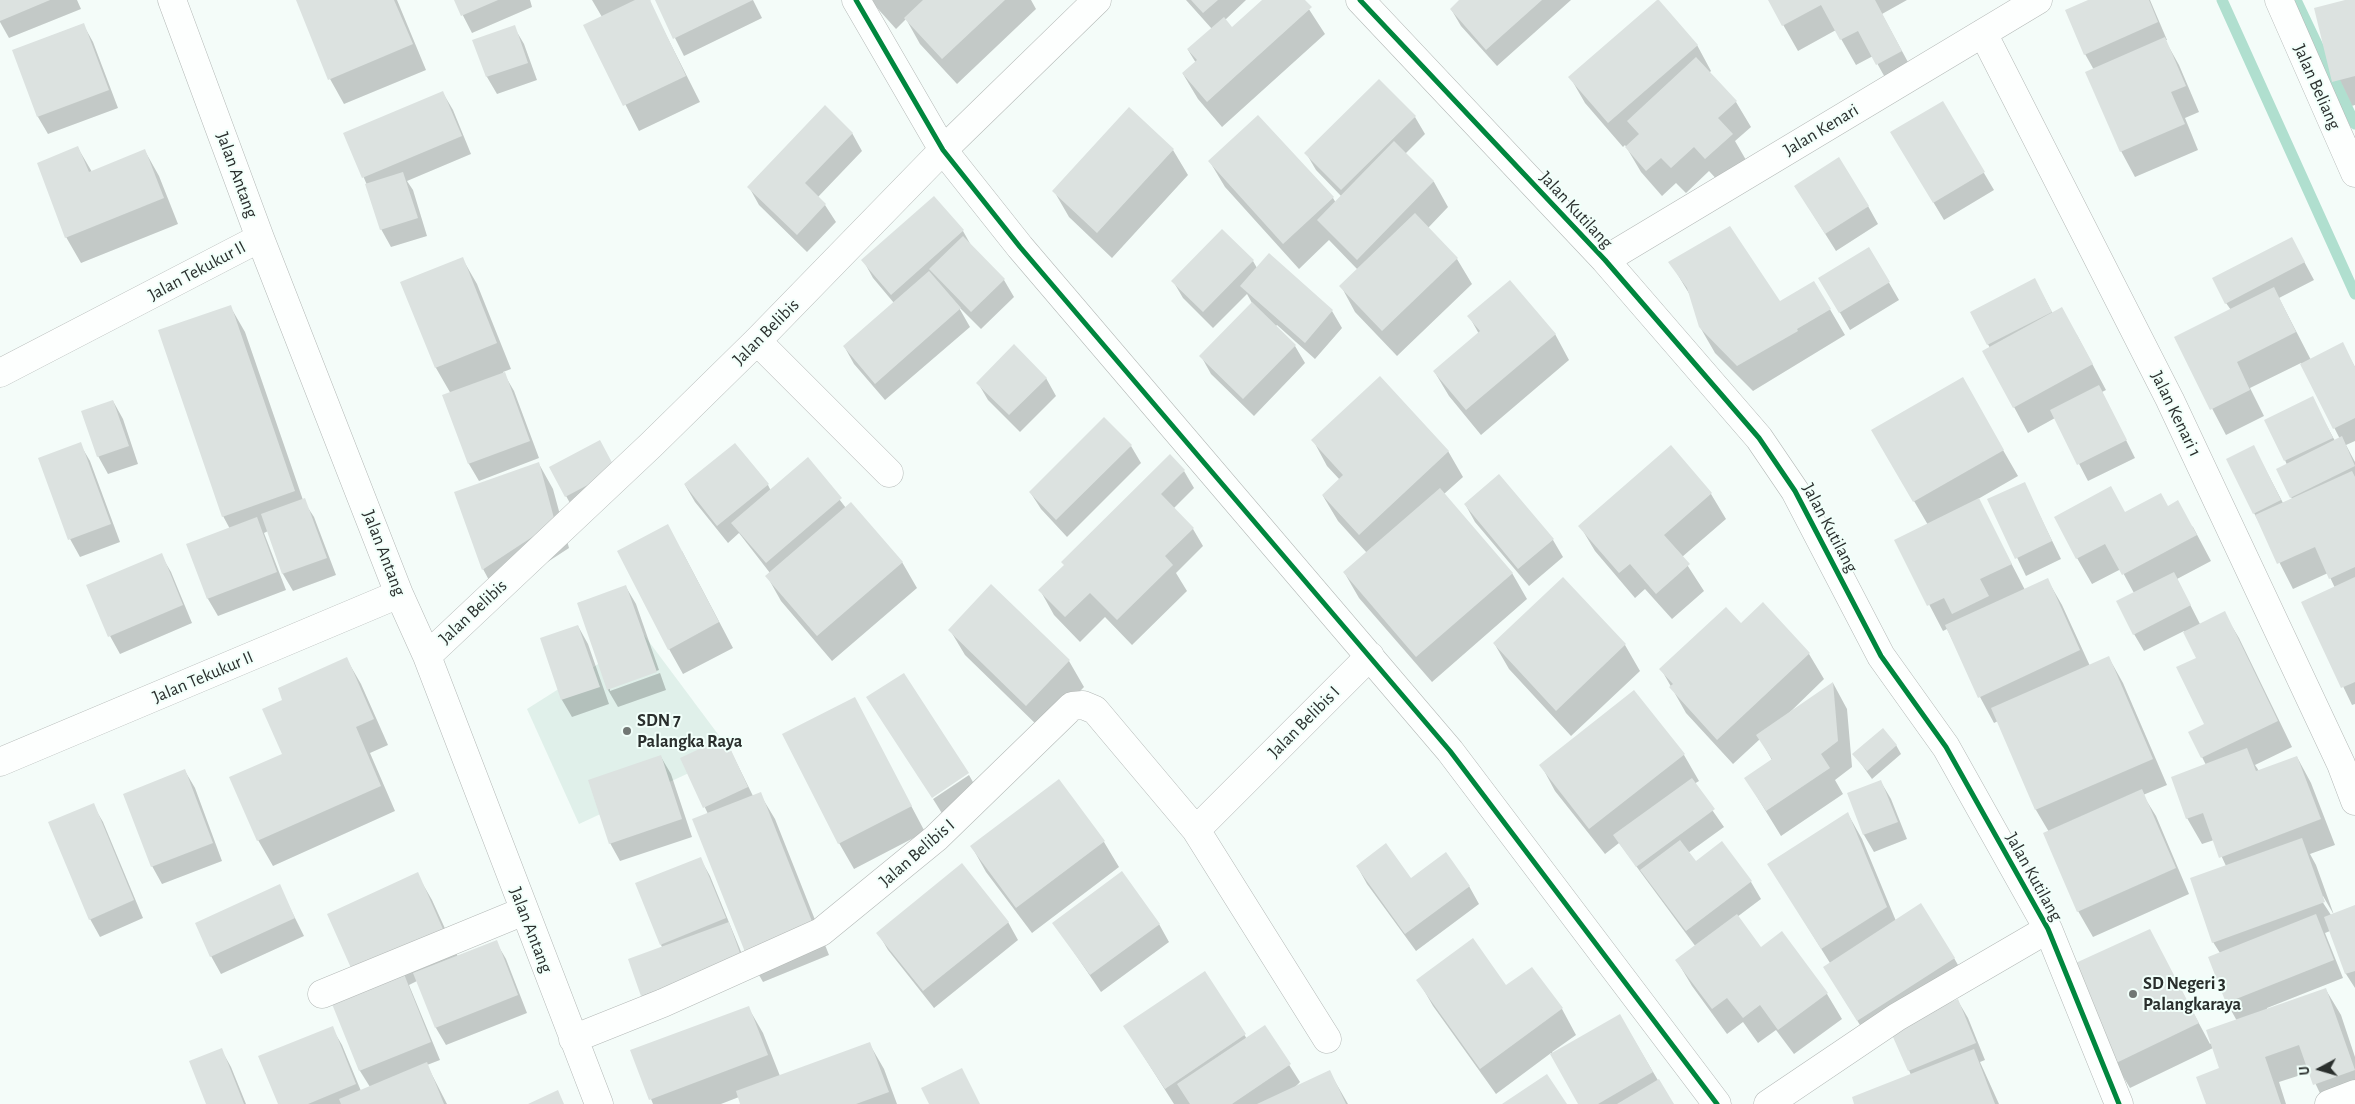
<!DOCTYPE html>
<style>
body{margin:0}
#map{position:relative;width:2355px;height:1104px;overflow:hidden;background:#f4fcf9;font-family:"Alegreya Sans",sans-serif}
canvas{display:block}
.north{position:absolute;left:2295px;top:1044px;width:50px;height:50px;-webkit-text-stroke:4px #f1fffa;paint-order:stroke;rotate:264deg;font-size:14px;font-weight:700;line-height:20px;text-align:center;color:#2a2f2d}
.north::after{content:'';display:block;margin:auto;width:18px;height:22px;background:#2a2f2d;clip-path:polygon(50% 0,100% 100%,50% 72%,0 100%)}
</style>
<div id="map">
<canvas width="2355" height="1104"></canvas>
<div class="north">U</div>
</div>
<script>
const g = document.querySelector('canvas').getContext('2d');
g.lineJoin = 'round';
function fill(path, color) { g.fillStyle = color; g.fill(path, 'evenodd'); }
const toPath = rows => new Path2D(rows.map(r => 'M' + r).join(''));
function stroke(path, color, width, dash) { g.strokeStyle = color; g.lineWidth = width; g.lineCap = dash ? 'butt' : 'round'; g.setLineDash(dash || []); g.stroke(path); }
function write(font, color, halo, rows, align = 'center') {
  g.font = font + ' "Alegreya Sans",sans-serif'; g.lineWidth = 4; g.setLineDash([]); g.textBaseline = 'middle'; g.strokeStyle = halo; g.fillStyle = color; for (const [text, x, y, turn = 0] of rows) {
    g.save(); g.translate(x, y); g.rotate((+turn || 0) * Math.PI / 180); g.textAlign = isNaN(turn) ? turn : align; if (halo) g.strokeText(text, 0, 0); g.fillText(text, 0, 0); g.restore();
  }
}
fill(toPath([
 [644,635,732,753,579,824,527,709]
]), '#e0f0ea');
fill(toPath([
 [0,0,77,0,81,9,9,38,0,22],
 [297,0,397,0,426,70,344,104,330,79],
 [455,0,530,0,532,7,472,33],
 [592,0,651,0,649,1,700,102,639,131,585,26,602,17],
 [656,0,753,0,762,18,684,56],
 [870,0,1031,0,1036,9,957,84,920,44,906,19,896,29],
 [1186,0,1246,0,1225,20,1232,28,1264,0,1303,0,1325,34,1222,127,1198,99,1183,74,1196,63,1188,50,1212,29],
 [1461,0,1571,0,1497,66,1461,26,1451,9],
 [1769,0,1907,0,1882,14,1916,77,1892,90,1873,56,1856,65,1836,30,1798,51],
 [2091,0,2150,0,2167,40,2165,40,2179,65,2199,112,2185,118,2198,150,2135,177,2121,151,2094,70,2085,54],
 [2350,0,2355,0,2355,105,2348,107,2333,81],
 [83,24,93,42,118,108,48,134,38,117,14,50],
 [514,27,524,44,537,80,497,94,487,77,474,41],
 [1697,45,1711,71,1709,73,1736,102,1751,127,1735,141,1746,160,1721,184,1709,171,1686,193,1676,183,1662,196,1641,172,1625,145,1623,147,1585,103,1570,77],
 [443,93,453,110,471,154,407,181,413,190,427,236,391,247,381,229,367,185,345,134],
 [1942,102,1994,190,1944,220,1902,150],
 [1415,117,1425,134,1405,154,1434,182,1448,207,1428,228,1457,259,1472,284,1397,356,1355,312,1341,286,1358,270,1329,240,1299,269,1225,187,1210,162,1333,198,1336,203,1342,197,1316,170,1306,153],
 [852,133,862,151,818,197,825,205,836,222,807,252,759,205,749,187],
 [78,148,92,172,145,151,159,176,178,224,81,263,66,237],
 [1173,150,1188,175,1112,258,1069,217,1054,191],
 [1795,186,1868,206,1878,224,1836,251],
 [934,198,963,231,972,247,1004,280,1014,297,981,329,958,306,970,327,885,400,854,364,844,346,894,303,873,278,863,260],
 [2292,239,2314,280,2279,298,2311,360,2342,344,2355,367,2355,441,2346,445,2355,462,2355,704,2352,705,2303,603,2335,588,2328,573,2293,589,2254,513,2254,447,2283,503,2292,499,2278,470,2287,465,2285,460,2312,398,2335,441,2340,439,2301,363,2250,388,2264,416,2226,435,2175,338,2231,310,2226,303],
 [1869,248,1899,300,1850,330,1820,278],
 [462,258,477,284,511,369,503,372,514,391,539,458,479,481,469,464,444,396,451,394,436,368,402,283],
 [1253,261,1257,268,1332,311,1342,328,1315,359,1277,325,1275,327,1295,346,1305,363,1254,416,1211,374,1201,356,1252,303,1247,294,1213,328,1183,298,1173,281],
 [1670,262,1779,303,1814,282,1845,335,1753,391,1715,353,1700,327,1690,295],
 [2035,280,2053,314,2077,335,2106,390,2102,392,2135,458,2088,481,2055,418,2028,433,2014,407,1990,348,1971,313],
 [230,306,245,332,303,500,314,517,336,575,293,591,283,574,268,531,264,533,286,590,218,616,208,599,188,545,230,529,223,516],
 [1469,316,1555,334,1569,360,1481,435,1449,396,1434,371,1479,334],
 [1046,378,1056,396,1020,432,988,400,978,383],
 [1962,379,2018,476,1978,499,2025,590,2047,579,2062,605,2090,666,2109,658,2123,683,2167,785,2143,795,2156,816,2189,894,2093,937,2078,911,2049,832,2036,810,1998,721,1994,723,1980,697,1947,629,1943,631,1896,541,1928,525,1873,431],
 [113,401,123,419,138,464,108,474,98,456],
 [1313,440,1448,451,1463,477,1444,494,1512,573,1527,599,1432,682,1359,598,1344,572,1367,553,1338,521,1323,496,1340,480,1327,466],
 [80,444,90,461,120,542,80,557,70,539],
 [1131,446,1141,463,1067,537,1041,509,1030,492],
 [1671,447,1711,494,1726,519,1682,557,1704,591,1672,619,1645,589,1635,598,1595,551,1580,526],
 [609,459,576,514,550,467],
 [808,459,846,508,902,562,917,588,832,661,781,601,767,576,770,573,739,533,728,543,695,502,685,485,768,485,771,491],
 [539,464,553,489,569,548,497,595,483,569],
 [1184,471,1194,488,1173,509,1193,529,1203,546,1176,573,1187,591,1132,645,1105,617,1080,642,1054,615,1040,590,1065,566],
 [2024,483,2061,559,2026,576,1989,500],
 [1465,504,1553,540,1563,557,1529,586,1475,522],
 [2167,507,2193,527,2211,561,2177,579,2200,624,2224,613,2239,638,2292,747,2255,765,2259,771,2297,757,2311,783,2335,845,2310,854,2316,865,2334,915,2355,906,2355,988,2346,974,2330,931,2325,933,2343,978,2267,1008,2267,1010,2326,990,2341,1015,2355,1057,2355,1101,2325,1104,2310,1072,2279,1082,2286,1104,2207,1104,2220,1069,2213,1048,2130,1088,2115,1063,2149,930,2210,1044,2237,1021,2227,1003,2220,953,2213,942,2226,866,2214,840,2202,844,2187,818,2206,765,2190,733,2205,725,2197,659,2184,631,2144,651,2134,634,2134,593,2121,569,2092,584,2077,558,2125,513],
 [2323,896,2334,915,2331,915,2320,898],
 [682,551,733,648,683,674,669,649],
 [161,555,171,572,192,623,120,654,110,636],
 [1563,578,1625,645,1640,671,1571,736,1509,669,1494,643],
 [626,587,636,604,659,670,610,688,610,691,660,673,666,690,618,707,608,690,578,603],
 [1741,625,1809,654,1824,679,1787,715,1833,683,1847,709,1852,767,1835,780,1843,794,1781,836,1746,779,1772,760,1760,739,1733,764,1686,713,1661,669],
 [578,626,588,644,609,704,572,717,562,700,541,639],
 [950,630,1069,661,1084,687,1042,730,965,655],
 [346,658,361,684,388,745,370,753,395,811,273,866,258,840,283,755,284,700],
 [1634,692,1684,755,1699,781,1694,784,1724,827,1688,853,1696,863,1751,882,1761,899,1737,917,1761,949,1782,933,1827,994,1842,1019,1794,1054,1776,1030,1758,1043,1743,1022,1727,1034,1692,986,1677,961,1696,947,1619,843,1605,854,1555,791,1541,765],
 [854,698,925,832,854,869,839,843],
 [725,739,753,796,760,794,775,819,829,955,763,982,748,956,708,814,682,759],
 [1896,745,1901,754,1872,779,1854,754],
 [661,757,671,774,692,837,620,861,610,843],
 [185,771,195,788,222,861,162,884,152,866],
 [969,775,978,791,943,815,933,799],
 [1058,781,1104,842,1119,867,1032,933,986,872,972,847],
 [1881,782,1891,799,1907,839,1874,852,1864,835,1848,794],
 [93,805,103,822,143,918,100,937,90,919],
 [1848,814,1862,839,1896,921,1954,958,1969,984,1919,1015,1958,1001,1968,1018,1985,1060,1980,1062,1999,1104,1856,1104,1911,1075,1893,1033,1873,1046,1824,967,1830,963,1769,865],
 [700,858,710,876,751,976,652,1013,642,995,662,947,661,945],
 [1357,866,1411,879,1469,886,1479,904,1416,951,1367,884],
 [417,874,432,900,458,957,496,942,506,959,527,1013,446,1045,436,1028,417,981,409,985,440,1060,427,1065,447,1104,279,1104,332,1028,342,1045,361,1091,370,1087,360,1071,333,1004],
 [279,886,304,936,221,974,211,956],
 [1008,922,1018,940,934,1008,888,950,878,933],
 [1054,923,1159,924,1169,942,1101,992],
 [1532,968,1562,1009,1576,1035,1552,1052,1553,1054,1620,1016,1672,1104,1579,1104,1551,1053,1496,1094,1433,1006,1418,980,1506,987],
 [1205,973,1247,1039,1265,1027,1300,1082,1294,1088,1329,1071,1348,1104,1174,1104,1125,1027],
 [748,1007,763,1033,780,1076,869,1043,884,1069,897,1104,742,1104,739,1097,721,1104,653,1104,632,1051],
 [221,1049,231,1067,246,1104,207,1104]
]), '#0003');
stroke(toPath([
 [2222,0,2355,294],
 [2296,0,2355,124]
]), '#b0dfcf', 11);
fill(toPath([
 [0,0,50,0,0,21],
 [296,0,394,0,413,44,328,80],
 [454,0,498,0,461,16],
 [635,0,650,0,686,76,623,106,583,25],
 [655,0,753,0,673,39],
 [923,0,1005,0,942,59,904,18],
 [1191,0,1218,0,1203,13],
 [1262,0,1305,0,1312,7,1207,102,1182,73,1197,60,1187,49,1224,17,1232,27],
 [1459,0,1542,0,1486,50,1450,9],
 [1657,0,1659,0,1698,45,1608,123,1568,77],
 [1768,0,1875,0,1902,51,1876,65,1858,31,1840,40,1821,5,1782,26],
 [2088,0,2149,0,2158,22,2084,55,2065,10],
 [2345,0,2355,0,2355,76,2332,82,2314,8],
 [84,23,109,90,37,117,12,50],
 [515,25,528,63,486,77,472,40],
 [2165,37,2186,86,2171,92,2185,124,2120,152,2085,72],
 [1696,57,1737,101,1718,118,1733,134,1705,159,1694,147,1671,168,1661,158,1646,171,1625,147,1639,134,1627,121],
 [1379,79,1416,116,1341,190,1304,153],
 [443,91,462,136,362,178,343,133],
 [1943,101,1985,172,1933,203,1890,132],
 [825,105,853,133,805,183,826,204,797,235,747,187],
 [1129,107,1174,149,1097,233,1052,191],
 [1258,115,1334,197,1283,244,1208,161],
 [1394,141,1434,181,1357,260,1317,220],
 [78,146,89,172,145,149,164,198,65,238,37,163],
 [1839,157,1869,206,1825,234,1794,186],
 [403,172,418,218,380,230,365,184],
 [934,196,964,230,891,295,861,260],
 [1415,213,1458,258,1382,331,1339,286],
 [1730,226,1780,301,1814,281,1831,309,1797,329,1798,331,1737,366,1699,327,1687,288,1668,262],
 [1222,229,1254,260,1203,312,1171,281],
 [963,236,1005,279,971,312,929,269],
 [2292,237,2305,262,2225,304,2212,278],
 [1869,247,1890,282,1839,313,1818,278],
 [1269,253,1333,310,1305,343,1240,286],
 [463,257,497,343,435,368,400,282],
 [929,271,961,308,875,384,843,346],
 [2035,278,2052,312,1987,345,1970,312],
 [1510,280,1556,334,1466,410,1433,371,1480,331,1467,316],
 [2274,287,2296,332,2237,362,2250,390,2210,410,2174,337],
 [1252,302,1296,345,1243,399,1199,356],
 [231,305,295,491,222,517,158,330],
 [2062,307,2093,364,2013,408,1982,351],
 [2343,342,2355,367,2355,418,2333,429,2300,364],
 [1014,344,1047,378,1009,415,976,383],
 [505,372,530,441,468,464,442,395],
 [1380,376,1449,451,1359,535,1322,495,1343,475,1311,440],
 [1963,377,2004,450,1913,502,1871,430],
 [2099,385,2127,440,2077,465,2050,410],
 [2313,396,2333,438,2284,461,2264,420],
 [113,400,129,446,97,457,81,411],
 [1104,417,1132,445,1056,520,1029,492],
 [2342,436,2355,466,2290,498,2276,469],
 [600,440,616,470,565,497,549,467],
 [81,442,111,524,68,540,38,458],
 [735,443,769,484,717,526,684,484],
 [1671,445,1712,493,1664,535,1690,564,1656,594,1630,564,1619,573,1578,526],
 [2254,445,2281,500,2253,514,2226,459],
 [1170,454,1185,470,1161,494,1194,528,1165,556,1173,565,1117,620,1090,593,1065,617,1038,590,1064,565,1061,562],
 [808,457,842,498,766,563,731,523],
 [539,462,555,522,482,570,454,492],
 [2352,471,2355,477,2355,567,2329,579,2315,547,2277,564,2255,515],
 [1499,474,1554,539,1518,569,1464,504],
 [2025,482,2052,541,2015,559,1987,499],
 [2111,486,2125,512,2161,493,2168,506,2178,500,2197,535,2122,575,2105,544,2076,559,2054,517],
 [1440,488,1513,573,1416,657,1343,572],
 [305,498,327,558,282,574,261,514],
 [1979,498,2012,564,1980,579,1989,596,1952,614,1944,598,1927,606,1894,540],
 [851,502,903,562,817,636,765,576],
 [257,517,277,572,207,599,186,544],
 [668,524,719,622,668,650,617,551],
 [162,553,183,605,108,637,86,585],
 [2174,572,2191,605,2133,635,2116,601],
 [1563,577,1626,644,1556,711,1493,643],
 [2355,577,2355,682,2341,688,2301,602],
 [2048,578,2080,650,1978,698,1945,625],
 [991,584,1070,660,1026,706,948,630],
 [626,585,657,672,607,690,577,603],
 [1763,602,1810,653,1717,740,1669,687,1673,684,1659,669,1726,607,1741,623],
 [2225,611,2278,721,2201,758,2188,732,2204,724,2176,667,2196,658,2183,632],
 [578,625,600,687,561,700,540,638],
 [2109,656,2153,759,2035,810,1991,708],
 [347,657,374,719,356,727,381,786,257,841,229,777,282,754,262,709,282,700,278,688],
 [904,673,969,773,932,798,866,697],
 [1833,682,1838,741,1821,754,1830,768,1766,811,1744,778,1772,759,1756,735],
 [1634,690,1685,754,1589,829,1539,765],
 [855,697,912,806,838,844,782,734],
 [1883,728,1897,745,1867,771,1852,754],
 [725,737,748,787,703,808,680,758],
 [2247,748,2256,771,2297,756,2321,819,2219,858,2203,813,2186,819,2171,777],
 [661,755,682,819,609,844,588,780],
 [185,769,213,843,151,867,123,794],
 [1692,778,1715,809,1636,867,1613,835],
 [1059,779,1105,841,1016,908,970,846],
 [1881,780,1898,822,1863,835,1847,793],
 [2142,789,2176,868,2077,912,2043,833],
 [761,792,815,929,747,957,692,819],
 [94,803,134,900,89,920,48,822],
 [1848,812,1887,907,1821,949,1767,864],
 [2302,838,2325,902,2212,943,2190,878],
 [1680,840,1696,861,1722,841,1752,881,1686,931,1640,870],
 [1386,843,1411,878,1446,852,1470,886,1405,934,1356,866],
 [701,857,726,918,660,945,635,883],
 [962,863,1009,922,923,991,876,933],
 [1122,871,1160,924,1090,975,1052,923],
 [418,872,446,936,355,977,327,914],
 [280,884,295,918,210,957,195,923],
 [1921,903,1955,958,1857,1021,1823,967],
 [2355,905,2355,971,2345,974,2324,917],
 [1737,914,1761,947,1782,931,1828,993,1778,1030,1760,1005,1743,1018,1727,998,1712,1009,1675,960],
 [2316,914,2334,960,2226,1003,2208,957],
 [729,922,742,959,641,996,628,959],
 [2150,929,2199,1023,2114,1064,2069,966],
 [1473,938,1506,985,1532,967,1563,1008,1480,1069,1416,980],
 [497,940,518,995,435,1028,413,973],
 [1205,971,1246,1034,1165,1089,1123,1026],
 [404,974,431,1042,359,1071,332,1004],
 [2326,988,2355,1070,2313,1085,2299,1045,2265,1057,2281,1104,2206,1104,2196,1077,2219,1068,2206,1030],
 [1958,999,1976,1043,1908,1071,1889,1028],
 [749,1006,768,1055,649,1100,630,1050],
 [1620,1014,1653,1072,1598,1104,1578,1104,1550,1054],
 [1265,1025,1291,1064,1232,1104,1190,1104,1177,1084],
 [333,1026,356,1084,308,1104,278,1104,258,1056],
 [870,1042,889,1092,856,1104,740,1104,736,1091],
 [222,1048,244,1104,206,1104,189,1061],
 [1974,1049,1995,1104,1854,1104,1852,1097],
 [427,1062,444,1104,341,1104,339,1099],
 [962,1068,980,1104,929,1104,921,1088],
 [1330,1070,1346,1104,1257,1104],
 [1547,1074,1567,1104,1502,1104],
 [1659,1079,1674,1104,1617,1104],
 [558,1090,564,1104,528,1104]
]), '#dce2e0');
const minor = toPath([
 [172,0,260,238,399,594,427,656,599,1104],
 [856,0,943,150,1020,247,1450,751,1717,1104],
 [1360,0,1605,260,1759,438,1795,491,1881,656,1946,747,2048,929,2119,1104],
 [2279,0,2355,173],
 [1983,33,2170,400,2341,764,2355,801],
 [1605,260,2038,0],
 [757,341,889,473],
 [0,373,260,238],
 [427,656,651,445,757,341,943,150,1097,0],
 [0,762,399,594],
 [322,994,524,911],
 [573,1039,663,1003,821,932,936,838,1072,706,1083,705,1095,710,1196,830],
 [1327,1039,1196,830,1370,656],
 [1768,1104,1897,1017,2048,929],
 [2329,1104,2355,1094]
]);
stroke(minor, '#b3b8b6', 29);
stroke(minor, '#fdfffe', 28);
stroke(toPath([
 [856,0,943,150,1020,247,1450,751,1717,1104],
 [1360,0,1605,260,1759,438,1795,491,1881,656,1946,747,2048,929,2119,1104]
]), '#00873e', 5);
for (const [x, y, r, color] of [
 [627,731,5,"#717774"],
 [2133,994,5,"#717774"]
]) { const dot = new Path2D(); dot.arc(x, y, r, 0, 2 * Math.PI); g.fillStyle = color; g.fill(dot); stroke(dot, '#f1fffa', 2); }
write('18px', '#2a2f2d', '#f1fffa', [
 ["Jalan Beliang",2317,87,66],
 ["Jalan Kenari",1821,130,-31],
 ["Jalan Antang",237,175,70],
 ["Jalan Kutilang",1576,210,47],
 ["Jalan Tekukur II",197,271,-28],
 ["Jalan Belibis",766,332,-45],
 ["Jalan Kenari 1",2176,414,64],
 ["Jalan Kutilang",1830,528,62],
 ["Jalan Antang",384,553,69],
 ["Jalan Belibis",473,612,-43],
 ["Jalan Tekukur II",203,677,-23],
 ["Jalan Belibis I",1304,722,-45],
 ["Jalan Belibis I",917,853,-41],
 ["Jalan Kutilang",2034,877,61],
 ["Jalan Antang",531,930,69]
]);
write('bold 18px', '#2a2f2d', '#f1fffa', [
 ["SDN 7",637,721],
 ["Palangka Raya",637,742],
 ["SD Negeri 3",2143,984],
 ["Palangkaraya",2143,1005]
], 'left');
</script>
